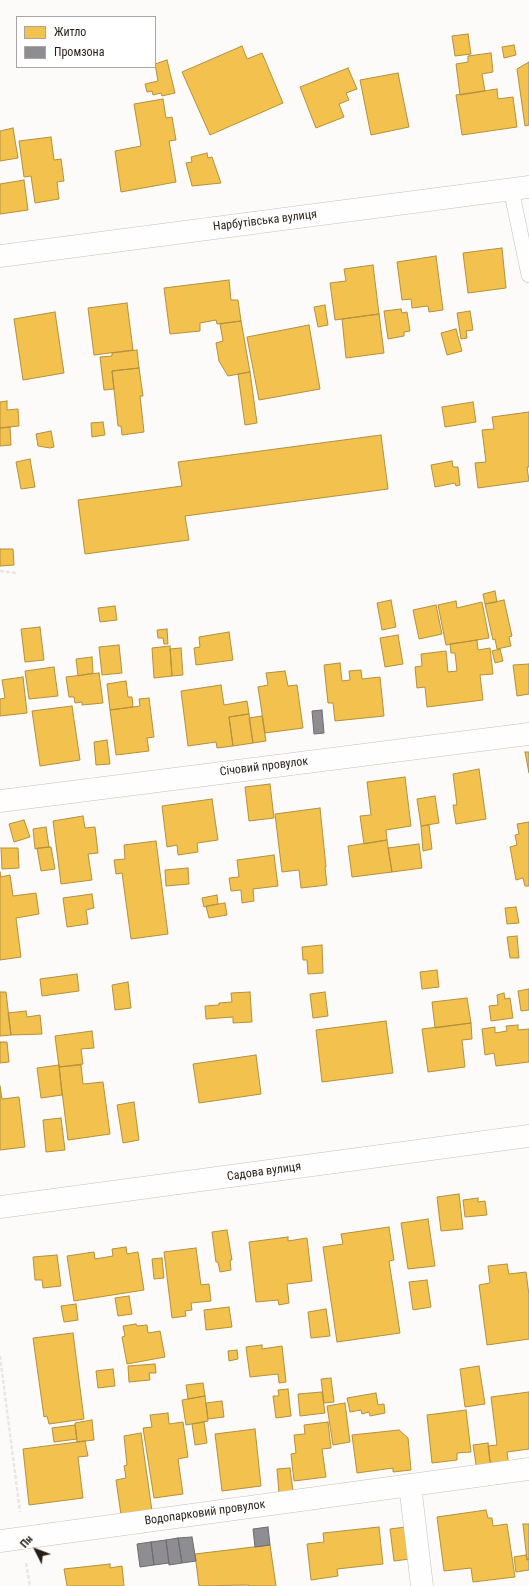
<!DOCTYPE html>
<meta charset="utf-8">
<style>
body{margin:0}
#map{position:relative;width:529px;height:1586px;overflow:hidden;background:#fdfbf9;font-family:"Roboto Condensed",sans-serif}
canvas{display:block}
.legend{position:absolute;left:16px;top:16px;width:140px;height:52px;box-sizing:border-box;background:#fff;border:1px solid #a8a5a2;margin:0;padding:5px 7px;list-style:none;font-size:12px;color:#251d16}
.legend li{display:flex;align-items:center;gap:8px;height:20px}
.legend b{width:20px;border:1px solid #a8a5a2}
.north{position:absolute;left:16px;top:1530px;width:40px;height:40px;-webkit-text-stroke:3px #fff;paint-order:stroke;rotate:312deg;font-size:11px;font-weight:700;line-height:16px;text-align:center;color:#251d16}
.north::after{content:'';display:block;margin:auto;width:14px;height:18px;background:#251d16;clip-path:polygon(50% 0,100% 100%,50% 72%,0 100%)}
</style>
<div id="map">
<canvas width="529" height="1586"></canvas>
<ul class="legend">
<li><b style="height:11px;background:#f2c14e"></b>Житло</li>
<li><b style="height:11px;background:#8d8d92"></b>Промзона</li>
</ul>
<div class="north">Пн</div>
</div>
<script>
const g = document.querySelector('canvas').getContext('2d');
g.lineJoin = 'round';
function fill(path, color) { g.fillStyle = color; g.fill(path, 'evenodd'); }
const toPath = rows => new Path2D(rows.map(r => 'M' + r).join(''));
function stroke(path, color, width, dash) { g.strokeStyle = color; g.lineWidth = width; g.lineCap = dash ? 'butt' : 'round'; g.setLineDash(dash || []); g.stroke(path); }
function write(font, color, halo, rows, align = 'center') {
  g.font = font + ' "Roboto Condensed",sans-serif'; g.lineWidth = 4; g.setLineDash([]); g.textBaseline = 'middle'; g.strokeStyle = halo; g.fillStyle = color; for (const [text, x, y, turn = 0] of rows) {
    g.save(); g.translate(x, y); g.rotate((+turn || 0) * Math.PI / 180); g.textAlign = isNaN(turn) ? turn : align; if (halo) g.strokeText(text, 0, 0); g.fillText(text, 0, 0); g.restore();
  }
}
const homes = toPath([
 [468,34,471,54,455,56,452,36,468,34],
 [514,45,516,55,504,58,502,47,514,45],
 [242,46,247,59,262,53,283,103,210,135,182,72,242,46],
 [491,53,493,72,482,74,485,91,460,95,456,64,468,62,468,56,491,53],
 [167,60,175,93,162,96,161,93,153,95,152,91,147,92,145,84,158,81,155,64,167,60],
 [529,62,529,125,525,126,517,69,529,62],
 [348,68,357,89,346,93,349,100,339,104,344,117,316,128,300,87,348,68],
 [398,73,409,127,371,135,360,80,398,73],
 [497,89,498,99,513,97,517,127,462,135,456,95,497,89],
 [163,99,166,118,172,117,176,140,169,141,176,182,121,192,115,151,141,146,134,104,163,99],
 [13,128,18,158,0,161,0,131,13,128],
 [51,137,54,160,61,159,64,181,57,182,59,199,35,203,31,176,24,177,19,141,51,137],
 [207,153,208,158,212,157,221,183,192,186,186,163,192,162,191,157,207,153],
 [24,180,28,210,0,214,0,184,24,180],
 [502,248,506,288,468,293,463,253,502,248],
 [436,256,443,310,429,312,428,306,412,308,411,299,402,300,397,262,436,256],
 [373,265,379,314,335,320,330,283,346,281,344,269,373,265],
 [229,280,231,300,238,300,241,321,217,324,216,320,200,323,200,331,170,334,164,288,229,280],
 [127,303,133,350,94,355,88,308,127,303],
 [325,305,328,325,318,327,314,307,325,305],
 [401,309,402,313,407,312,410,331,404,332,404,336,388,339,384,311,401,309],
 [470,311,473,330,466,331,467,338,461,339,457,313,470,311],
 [55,312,64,373,23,380,14,319,55,312],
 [379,314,384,353,346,358,342,319,379,314],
 [241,321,250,372,228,376,219,361,216,343,223,341,220,324,241,321],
 [309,325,320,389,259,400,247,337,309,325],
 [456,329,462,351,447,355,441,333,456,329],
 [137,350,139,368,112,371,114,389,104,390,100,357,112,356,112,353,137,350],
 [139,368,143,396,140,396,144,432,122,435,121,426,118,426,112,371,139,368],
 [250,372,257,423,245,425,238,374,250,372],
 [7,401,7,410,18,409,19,426,0,428,0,402,7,401],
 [473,402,476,422,445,427,442,407,473,402],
 [529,412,529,467,527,467,529,481,478,488,475,463,486,462,482,430,494,429,492,417,529,412],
 [103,422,105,435,92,437,91,423,103,422],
 [10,427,11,445,0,446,0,428,10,427],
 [51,431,54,447,50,448,38,446,36,434,51,431],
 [381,435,388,489,185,516,189,540,85,554,78,500,182,486,178,462,381,435],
 [30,459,35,487,21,489,16,462,30,459],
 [452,461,453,467,458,467,460,485,456,486,455,483,435,487,431,465,452,461],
 [0,549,13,549,14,565,0,566,0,549],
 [495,591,497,602,485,604,483,594,495,591],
 [391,600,396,627,382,630,377,603,391,600],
 [504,600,512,636,509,637,511,646,497,649,495,639,493,640,485,604,504,600],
 [456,601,457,608,482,602,489,638,446,645,438,605,456,601],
 [436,605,442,634,419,639,413,610,436,605],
 [115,606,117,620,100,622,98,608,115,606],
 [40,627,44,660,25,662,21,629,40,627],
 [167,629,168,644,164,644,163,638,158,638,157,630,167,629],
 [229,632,233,660,196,665,194,648,200,647,199,637,229,632],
 [398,635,403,664,385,667,380,638,398,635],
 [477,640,478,650,490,648,493,674,480,675,483,700,427,707,425,687,417,688,415,667,422,666,421,654,446,651,448,672,457,671,455,653,451,653,450,644,477,640],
 [119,645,122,673,102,675,99,647,119,645],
 [170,646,172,676,154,678,152,648,170,646],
 [181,648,183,675,172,676,170,649,181,648],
 [500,649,503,661,495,663,492,651,500,649],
 [92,657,93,673,78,676,76,659,92,657],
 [340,663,342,681,350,680,349,671,361,670,362,679,380,677,384,716,335,721,333,703,328,703,324,665,340,663],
 [529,664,529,694,517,696,513,665,529,664],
 [54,667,58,696,29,699,25,671,54,667],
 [285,671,288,686,297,685,303,728,265,733,258,687,268,685,266,673,285,671],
 [99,673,103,703,82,705,82,702,75,703,74,697,69,697,66,677,99,673],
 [23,677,27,713,0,716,0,699,5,698,2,680,23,677],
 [126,681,128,697,132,697,133,707,110,710,107,684,126,681],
 [221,685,224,705,247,701,249,714,229,717,233,746,217,748,216,742,188,746,181,691,221,685],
 [149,698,154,737,147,738,149,751,116,755,110,710,140,706,139,699,149,698],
 [72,706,80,760,40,766,32,711,72,706],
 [249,714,253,743,233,746,229,717,249,714],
 [262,716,266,741,253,743,249,718,262,716],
 [107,740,110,764,96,765,94,742,107,740],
 [525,752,529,752,529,773,525,752],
 [479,769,486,819,456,824,453,805,457,805,453,774,479,769],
 [405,777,411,826,386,830,387,840,364,844,360,816,371,815,367,782,405,777],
 [270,784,274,818,249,821,245,787,270,784],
 [435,796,439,823,421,826,417,799,435,796],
 [212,799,218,840,197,843,198,852,178,855,177,845,167,847,162,806,212,799],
 [320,808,326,867,325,867,327,885,301,888,299,870,282,872,275,814,320,808],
 [83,816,85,828,95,827,98,853,88,854,92,880,61,884,53,821,83,816],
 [24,820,30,837,14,842,9,824,24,820],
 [529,822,529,886,525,886,523,878,516,880,510,847,517,845,515,835,519,834,517,824,529,822],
 [429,825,432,849,423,851,421,826,429,825],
 [46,827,49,847,35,849,33,829,46,827],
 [387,840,392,872,352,877,348,846,387,840],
 [156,841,168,934,131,939,122,873,116,874,114,860,125,859,124,845,156,841],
 [419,844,422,868,392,872,388,848,419,844],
 [49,847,51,847,55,869,41,871,37,848,49,847],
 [1,848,18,848,19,868,2,869,1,848],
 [274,855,278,886,253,889,254,901,242,903,241,890,231,891,229,878,239,877,237,860,274,855],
 [188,868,189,884,166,886,165,870,188,868],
 [0,872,1,877,10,875,13,896,36,893,39,914,16,918,21,957,0,960,0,872],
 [92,894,94,908,86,910,88,924,67,927,63,898,92,894],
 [217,895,218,904,204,907,202,898,217,895],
 [225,903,227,915,209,918,206,906,225,903],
 [516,907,519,923,507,924,505,908,516,907],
 [517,936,519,958,510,958,507,937,517,936],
 [322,945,323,973,308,974,307,960,303,960,302,947,322,945],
 [437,970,439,987,422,989,420,972,437,970],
 [77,974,79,991,42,996,40,979,77,974],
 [128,982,131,1008,115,1010,112,985,128,982],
 [529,989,529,1010,521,1011,518,991,529,989],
 [0,992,6,992,11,1035,0,1036,0,992],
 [250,992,252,1022,233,1023,233,1017,206,1019,205,1006,219,1005,219,1003,232,1002,231,993,250,992],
 [325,992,328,1016,313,1018,310,994,325,992],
 [504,993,505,999,510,998,513,1018,491,1021,489,1006,498,1005,497,995,504,993],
 [467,998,471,1023,435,1028,432,1002,467,998],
 [26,1011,27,1017,40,1015,42,1034,11,1035,8,1013,26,1011],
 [386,1021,393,1073,322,1082,316,1030,386,1021],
 [471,1023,472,1039,462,1040,465,1067,428,1072,422,1029,471,1023],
 [518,1025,518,1030,529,1029,529,1062,496,1066,494,1053,485,1055,482,1029,495,1027,495,1033,507,1031,506,1026,518,1025],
 [92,1031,94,1048,81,1049,83,1064,59,1067,55,1036,92,1031],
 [0,1042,7,1042,9,1062,0,1063,0,1042],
 [256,1055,261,1094,199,1103,193,1064,256,1055],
 [59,1065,62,1095,41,1098,37,1068,59,1065],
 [81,1065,83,1084,103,1082,110,1134,68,1140,59,1067,81,1065],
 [0,1086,2,1099,19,1097,25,1147,0,1150,0,1086],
 [134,1102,139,1140,123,1143,117,1105,134,1102],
 [61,1118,65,1150,46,1152,43,1120,61,1118],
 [459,1194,463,1229,441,1231,437,1197,459,1194],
 [478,1198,478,1202,485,1201,487,1215,465,1217,463,1200,478,1198],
 [428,1219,435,1266,408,1269,401,1223,428,1219],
 [389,1227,394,1260,389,1261,400,1333,337,1342,323,1247,343,1244,341,1234,389,1227],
 [227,1230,232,1260,230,1260,231,1270,220,1272,218,1262,216,1262,212,1232,227,1230],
 [288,1237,288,1241,307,1238,312,1281,287,1284,289,1303,279,1305,278,1300,256,1302,249,1242,288,1237],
 [126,1247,127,1254,138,1252,144,1290,74,1301,67,1256,94,1252,95,1259,113,1256,112,1249,126,1247],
 [196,1248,201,1285,209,1284,211,1301,191,1303,192,1310,185,1311,186,1316,172,1318,164,1252,196,1248],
 [57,1255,61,1286,43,1288,42,1280,35,1280,33,1257,57,1255],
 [162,1258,164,1278,154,1279,152,1259,162,1258],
 [507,1264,509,1274,526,1272,529,1295,529,1339,487,1345,479,1285,490,1283,488,1266,507,1264],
 [427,1280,431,1307,413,1310,409,1282,427,1280],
 [129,1296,132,1314,118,1316,115,1298,129,1296],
 [76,1304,78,1320,64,1322,61,1306,76,1304],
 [229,1307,232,1327,206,1330,204,1310,229,1307],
 [326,1309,330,1336,311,1338,308,1312,326,1309],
 [136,1324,137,1326,147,1325,148,1333,160,1331,165,1357,127,1364,122,1337,125,1336,123,1326,136,1324],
 [73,1333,84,1419,49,1424,47,1416,44,1417,33,1338,73,1333],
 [262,1345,262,1349,282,1346,286,1382,279,1383,278,1374,250,1377,246,1347,262,1345],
 [237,1350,238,1359,229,1361,228,1351,237,1350],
 [155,1364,156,1373,149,1373,150,1380,129,1382,128,1366,155,1364],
 [479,1366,485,1404,465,1407,460,1369,479,1366],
 [113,1369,115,1386,98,1388,96,1371,113,1369],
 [331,1378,334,1402,324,1403,321,1379,331,1378],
 [203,1383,205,1396,188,1399,186,1385,203,1383],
 [288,1389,291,1416,276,1418,273,1396,279,1396,278,1390,288,1389],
 [322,1392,325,1413,300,1416,298,1394,322,1392],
 [529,1392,529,1449,507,1452,509,1467,491,1469,488,1446,497,1445,491,1397,529,1392],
 [376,1393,378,1405,384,1404,385,1413,370,1416,369,1412,362,1414,361,1410,350,1412,347,1398,376,1393],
 [205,1396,208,1421,186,1425,182,1400,205,1396],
 [222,1401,224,1417,208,1419,206,1403,222,1401],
 [345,1403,350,1442,333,1445,327,1406,345,1403],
 [466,1410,471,1452,457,1453,457,1460,432,1463,427,1415,466,1410],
 [168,1413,169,1424,183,1422,188,1457,178,1459,183,1494,154,1498,143,1428,152,1427,150,1415,168,1413],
 [92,1420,94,1440,77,1442,75,1423,92,1420],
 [204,1422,207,1443,195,1445,192,1424,204,1422],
 [328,1422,331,1448,322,1449,326,1477,294,1481,291,1454,296,1453,294,1435,305,1434,304,1425,328,1422],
 [75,1425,77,1439,54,1442,52,1428,75,1425],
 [255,1429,261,1486,222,1491,215,1434,255,1429],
 [399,1430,408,1438,411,1470,393,1472,393,1468,357,1473,352,1435,399,1430],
 [141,1433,152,1511,121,1515,116,1480,126,1478,124,1466,127,1465,124,1436,141,1433],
 [85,1441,88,1456,78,1457,83,1498,29,1505,23,1449,85,1441],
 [488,1443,491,1469,477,1471,473,1445,488,1443],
 [290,1468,293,1491,279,1493,277,1469,290,1468],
 [486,1510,488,1518,492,1518,493,1526,507,1524,515,1577,473,1582,471,1568,444,1571,437,1517,486,1510],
 [523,1524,529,1524,529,1559,527,1560,523,1524],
 [379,1527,383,1564,337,1569,338,1576,311,1580,307,1544,324,1542,323,1533,379,1527],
 [406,1527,410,1559,394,1561,390,1529,406,1527],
 [270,1545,276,1586,249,1586,249,1585,199,1586,195,1554,270,1545],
 [526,1555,527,1560,529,1559,529,1570,516,1572,514,1557,526,1555],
 [110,1564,110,1568,122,1566,124,1586,67,1586,64,1569,110,1564]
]);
fill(homes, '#f2c14e');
stroke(homes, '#b4903d', 1);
const industry = toPath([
 [322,710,324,733,314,734,312,711,322,710],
 [268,1527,270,1545,255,1547,253,1529,268,1527],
 [192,1537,196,1561,182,1563,178,1538,192,1537],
 [178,1538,182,1563,169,1565,166,1540,178,1538],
 [166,1540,169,1563,154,1565,151,1542,166,1540],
 [151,1542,154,1565,140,1567,137,1544,151,1542]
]);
fill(industry, '#8d8d92');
stroke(industry, '#6e6b6d', 1);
const lane = toPath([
 [511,189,529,275]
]);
const street = toPath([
 [0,256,529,187],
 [0,801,529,734],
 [0,1207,529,1136],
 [410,1485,422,1586],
 [0,1541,529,1469]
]);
stroke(lane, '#c4c0bb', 16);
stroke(street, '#c4c0bb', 23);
stroke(toPath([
 [0,571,16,573],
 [0,1356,20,1512],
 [26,1563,30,1586]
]), '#e8e7e5', 2.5, [4, 2]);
stroke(lane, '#fffefe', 15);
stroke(street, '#fffefe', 22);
write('12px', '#251d16', '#fff', [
 ["Нарбутівська вулиця",265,221,-7],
 ["Січовий провулок",264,767,-7],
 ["Садова вулиця",264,1172,-8],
 ["Водопарковий провулок",205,1513,-8]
]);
</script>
